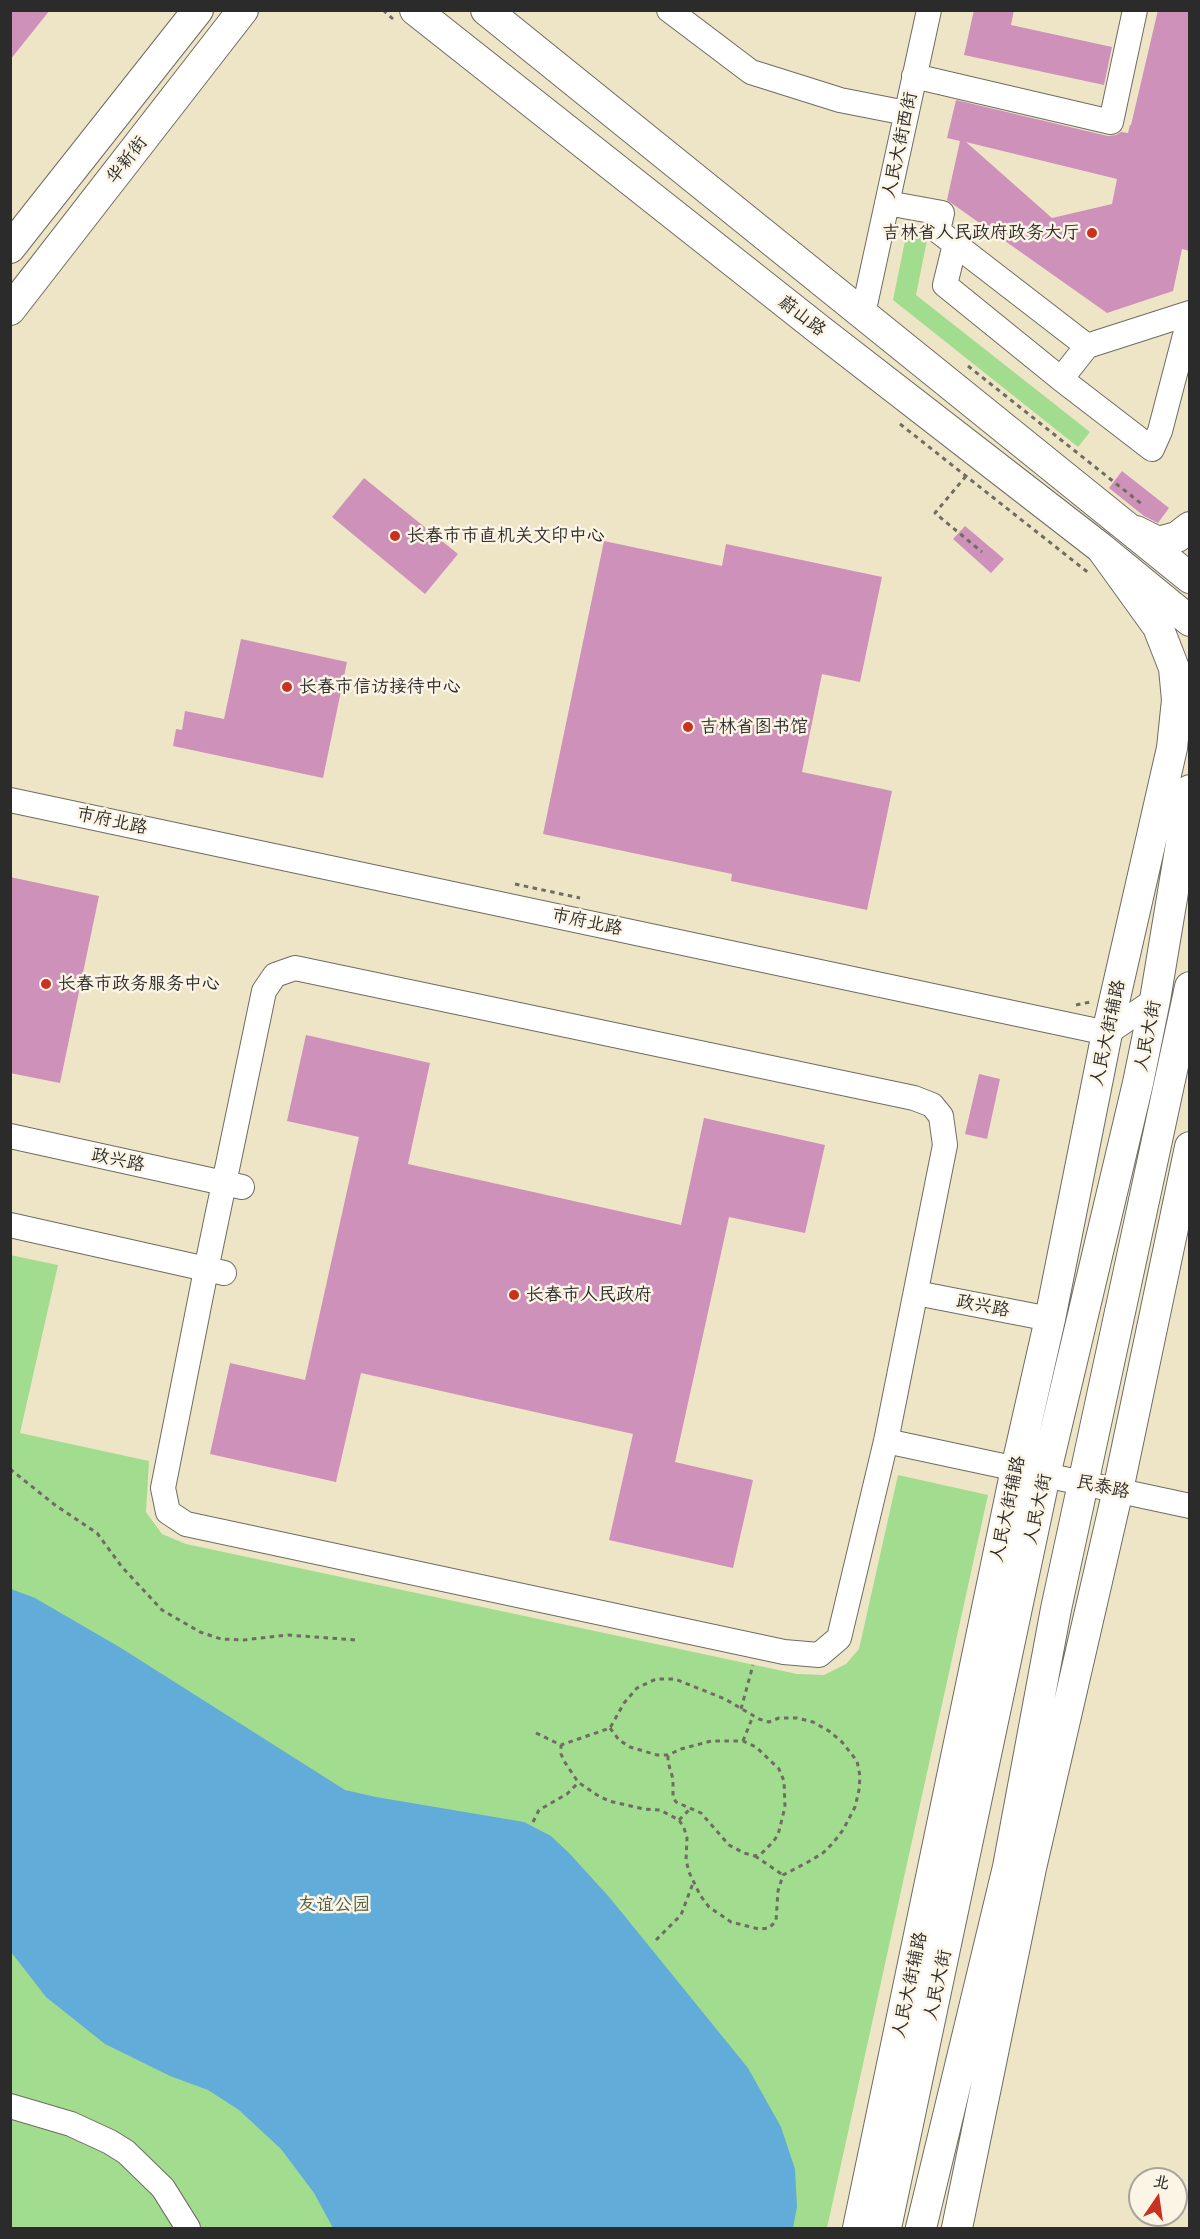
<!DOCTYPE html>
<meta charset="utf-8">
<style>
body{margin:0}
#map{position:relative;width:1200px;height:2239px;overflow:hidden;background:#eee5c7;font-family:Delius,"LXGW WenKai TC",sans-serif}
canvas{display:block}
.frame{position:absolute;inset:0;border:12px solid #2b2b2b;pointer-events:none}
.north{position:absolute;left:1128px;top:2167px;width:60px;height:60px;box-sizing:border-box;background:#fcf5e5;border:2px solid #a8a49b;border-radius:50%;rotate:13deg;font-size:16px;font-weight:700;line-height:24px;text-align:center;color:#2b2b2b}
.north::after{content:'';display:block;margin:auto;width:21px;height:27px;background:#c8321e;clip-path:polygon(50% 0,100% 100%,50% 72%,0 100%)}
</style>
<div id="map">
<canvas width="1200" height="2239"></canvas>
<div class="frame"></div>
<div class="north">北</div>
</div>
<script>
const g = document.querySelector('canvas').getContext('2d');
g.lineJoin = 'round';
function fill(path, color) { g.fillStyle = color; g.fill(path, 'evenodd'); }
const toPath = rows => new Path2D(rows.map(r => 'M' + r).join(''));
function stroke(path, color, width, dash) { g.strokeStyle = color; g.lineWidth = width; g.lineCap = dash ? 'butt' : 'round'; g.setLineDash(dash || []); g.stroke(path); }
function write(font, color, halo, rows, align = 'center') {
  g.font = font + ' Delius,"LXGW WenKai TC",sans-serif'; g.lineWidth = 5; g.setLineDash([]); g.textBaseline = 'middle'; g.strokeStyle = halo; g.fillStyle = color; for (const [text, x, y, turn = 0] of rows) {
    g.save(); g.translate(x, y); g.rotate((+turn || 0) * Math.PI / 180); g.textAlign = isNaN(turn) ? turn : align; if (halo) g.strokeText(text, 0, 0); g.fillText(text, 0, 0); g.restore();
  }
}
fill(toPath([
 [908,226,929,230,916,295,1090,432,1078,447,893,300],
 [10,1255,58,1265,20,1433,149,1461,146,1512,162,1534,186,1544,797,1674,824,1675,846,1664,859,1649,898,1475,988,1495,827,2228,11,2228]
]), '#a2dc8f');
fill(toPath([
 [11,1589,35,1598,121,1648,345,1790,376,1797,524,1822,551,1836,570,1854,610,1898,748,2068,781,2127,795,2169,797,2207,793,2228,333,2228,314,2193,281,2149,239,2110,208,2090,170,2076,105,2044,46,1997,11,1952]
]), '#62acda');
fill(toPath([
 [10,10,50,10,10,60],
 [974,10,1014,10,1011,25,1112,47,1104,85,964,55],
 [1158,10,1190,10,1190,251,1182,249,1173,291,1107,313,947,200,960,141,947,138,956,100,1108,136,1116,135,1121,132,1128,133,1130,125,1131,125],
 [966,142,1117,179,1112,204,1052,218],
 [1122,471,1169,508,1158,523,1144,516,1109,488],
 [364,478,458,554,425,594,332,517],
 [965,526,1004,559,991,573,953,539],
 [604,541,722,566,726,544,882,577,860,682,822,674,802,772,892,791,867,910,731,881,732,874,543,834],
 [241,639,347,662,323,778,173,746,176,729,182,730,185,711,224,719],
 [10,877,99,896,60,1083,10,1073],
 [306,1035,430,1063,408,1164,681,1225,704,1118,825,1145,805,1233,729,1217,675,1462,753,1480,733,1568,609,1540,633,1434,361,1373,336,1482,210,1454,230,1363,305,1380,359,1137,287,1121],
 [979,1074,1000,1079,987,1139,965,1134]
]), '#ce91ba');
const minor = toPath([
 [669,10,751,72,840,100,906,113],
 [914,76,1111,122,1135,10],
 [887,203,942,213,938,231,1087,346,1061,379,945,285,955,244],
 [863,314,929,10],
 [1087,346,1190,313],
 [1061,379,1152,449,1160,431,1190,316],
 [10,800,1107,1033,1155,1000],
 [295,968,914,1098,932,1105,941,1116,945,1145,886,1441,839,1638,819,1655,784,1652,186,1524,168,1512,163,1488,206,1270,264,991,275,975,295,968],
 [10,1136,242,1187],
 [10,1225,224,1273],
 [916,1293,1050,1319],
 [886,1441,1190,1506],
 [10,2106,71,2124,110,2142,126,2152,163,2188,188,2228]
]);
const major = toPath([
 [415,10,821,331,1101,548,1190,621],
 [486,10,1190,578],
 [10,248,198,10],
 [10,310,243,10],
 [1136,531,1158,542,1177,537,1190,527],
 [858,2228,1016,1469,1050,1319,1107,1033,1172,748,1177,700,1174,668,1158,627,1101,548],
 [886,2228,1045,1475,1138,1083,1155,1000,1190,790],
 [921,2228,1008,1867,1056,1609,1190,987],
 [957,2228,1031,1868,1118,1490,1190,1147]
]);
stroke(minor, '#6f6c62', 26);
stroke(major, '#6f6c62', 32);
stroke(toPath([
 [383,10,393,19],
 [968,366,1143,505],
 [900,424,1090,574],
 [966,476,935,513,982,552],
 [515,884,580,898],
 [1076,1005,1090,1002],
 [10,1469,55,1505,97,1533,122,1567,162,1610,200,1632,221,1639,244,1640,288,1635,356,1640],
 [741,1709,753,1665],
 [610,1728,619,1740,630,1747,657,1755,668,1755,681,1749,711,1741,743,1741,756,1747,779,1769,784,1781,785,1807,778,1835,772,1843,761,1854,755,1856,744,1853,729,1845,701,1813,676,1802,673,1797,673,1779,668,1762,668,1755],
 [536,1733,561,1745,561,1754,564,1761,578,1782,597,1795,609,1801,644,1809,660,1810,679,1820,684,1828,687,1838,686,1860,689,1872,700,1895,709,1907,731,1922,759,1929,769,1928,776,1921,778,1891,783,1875,808,1862,823,1853,833,1843,843,1830,855,1807,859,1790,860,1776,857,1761,842,1742,829,1731,813,1722,797,1718,779,1718,769,1722,759,1719,725,1699,675,1679,656,1679,637,1688,624,1703,610,1728,561,1745],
 [743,1741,753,1716],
 [679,1820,691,1808],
 [533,1822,539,1810,567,1794,578,1783],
 [755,1856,783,1875],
 [656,1940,681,1915,693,1883]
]), '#6f6c62', 3, [4.5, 4.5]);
stroke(minor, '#fff', 24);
stroke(major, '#fff', 30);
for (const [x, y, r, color] of [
 [1092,233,6,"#c8321e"],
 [395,536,6,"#c8321e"],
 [287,687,6,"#c8321e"],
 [688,727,6,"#c8321e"],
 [46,984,6,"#c8321e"],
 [514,1295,6,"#c8321e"]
]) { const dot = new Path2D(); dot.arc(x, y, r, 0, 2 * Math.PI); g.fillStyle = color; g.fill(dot); stroke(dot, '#fcf5e5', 2); }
write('18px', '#2b2b2b', '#fcf5e5', [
 ["人民大街西街",900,145,-78],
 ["华新街",127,160,-52],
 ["蔚山路",802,316,38],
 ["市府北路",112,821,12],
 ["市府北路",587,922,12],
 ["人民大街辅路",1108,1033,-78],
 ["人民大街",1148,1036,-79],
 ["政兴路",118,1160,12],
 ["政兴路",983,1306,11],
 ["民泰路",1103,1487,12],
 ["人民大街辅路",1008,1509,-78],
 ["人民大街",1038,1509,-78],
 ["人民大街辅路",910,1985,-78],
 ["人民大街",938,1985,-78]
]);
write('18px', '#2b2b2b', '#fcf5e5', [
 ["吉林省人民政府政务大厅",1080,233,"right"],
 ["长春市市直机关文印中心",407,536],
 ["长春市信访接待中心",299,687],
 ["吉林省图书馆",700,727],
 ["长春市政务服务中心",58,984],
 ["长春市人民政府",526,1295]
], 'left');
write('18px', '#495744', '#fcf5e5', [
 ["友谊公园",334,1905]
]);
</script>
